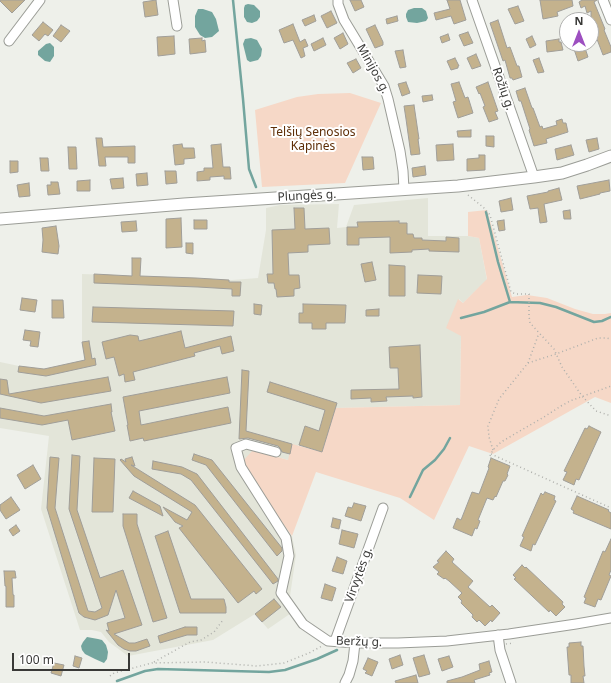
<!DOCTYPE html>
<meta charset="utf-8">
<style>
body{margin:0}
#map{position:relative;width:611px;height:683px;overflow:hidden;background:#eef0ea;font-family:"Noto Sans",sans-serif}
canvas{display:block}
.north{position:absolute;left:559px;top:12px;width:40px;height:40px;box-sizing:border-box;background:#fff;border:1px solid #b0b0af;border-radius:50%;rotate:0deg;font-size:11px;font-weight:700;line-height:16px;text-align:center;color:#393937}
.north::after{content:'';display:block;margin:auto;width:14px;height:18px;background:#9d4fc0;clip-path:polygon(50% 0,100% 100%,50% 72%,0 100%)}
.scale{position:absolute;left:12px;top:653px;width:118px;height:18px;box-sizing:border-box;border:2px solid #393937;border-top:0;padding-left:5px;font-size:12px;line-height:14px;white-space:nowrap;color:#393937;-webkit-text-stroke:3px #fff;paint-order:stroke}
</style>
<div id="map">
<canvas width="611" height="683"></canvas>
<div class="north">N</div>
<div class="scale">100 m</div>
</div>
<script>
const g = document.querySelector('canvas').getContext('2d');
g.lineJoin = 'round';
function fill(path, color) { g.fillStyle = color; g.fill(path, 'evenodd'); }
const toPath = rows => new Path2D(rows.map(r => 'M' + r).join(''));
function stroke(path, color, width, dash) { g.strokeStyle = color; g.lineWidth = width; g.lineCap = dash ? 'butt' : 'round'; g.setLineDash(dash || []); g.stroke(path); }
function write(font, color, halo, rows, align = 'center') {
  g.font = font + ' "Noto Sans",sans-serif'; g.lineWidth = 4; g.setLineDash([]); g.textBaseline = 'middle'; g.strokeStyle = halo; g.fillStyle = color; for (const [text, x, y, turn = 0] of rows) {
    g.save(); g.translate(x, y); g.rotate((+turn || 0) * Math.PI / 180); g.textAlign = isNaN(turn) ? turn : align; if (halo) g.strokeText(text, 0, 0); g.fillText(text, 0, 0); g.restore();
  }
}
fill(toPath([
 [428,198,428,236,468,236,479,238,487,280,463,303,459,299,461,336,460,405,336,408,322,452,299,445,288,460,253,450,250,476,292,536,296,555,290,596,297,609,268,629,255,614,213,640,128,656,109,642,101,632,92,630,80,630,41,509,49,436,0,428,0,362,19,366,44,369,84,360,82,342,82,274,196,278,232,280,258,278,266,230,266,208,280,205,339,204,337,228,346,227,354,205]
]), '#e3e5d9');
fill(toPath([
 [350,93,381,103,345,183,262,187,255,110,297,97,318,94],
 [487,210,512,297,527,295,547,298,575,309,593,314,605,314,611,313,611,403,595,397,493,454,469,446,434,520,400,498,316,472,292,536,249,476,243,461,253,450,288,460,292,444,322,452,335,408,460,405,461,336,446,328,458,299,463,303,487,279,479,238,468,236,468,212]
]), '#f6d8c7');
fill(toPath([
 [248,4,254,5,260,11,260,17,257,21,252,23,247,22,244,17,244,8,245,5],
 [414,8,422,8,426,11,428,18,426,21,417,23,408,22,406,17,406,14,408,10],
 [198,9,203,9,212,12,216,19,219,31,212,37,205,38,200,35,195,27,195,16],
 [251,38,257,40,262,49,261,56,258,60,250,62,247,60,243,44,245,39],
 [50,43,54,47,54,56,50,62,45,61,38,55,38,51,46,44],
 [87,637,98,639,102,640,106,645,108,652,107,659,104,663,95,659,85,654,82,650,81,646,83,642]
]), '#73a59e');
stroke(toPath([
 [233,0,243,99,249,169,256,187],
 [486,212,498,262,510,302],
 [461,318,484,312,510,302,540,303,556,307,594,322,602,321,611,317],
 [410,497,423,470,435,460,444,449,450,438],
 [117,681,145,671,158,669,269,672,285,670,317,659,337,650]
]), '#73a59e', 2.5);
const building = toPath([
 [0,0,25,0,12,13,0,1,0,0],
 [156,0,158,15,145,17,143,2,156,0],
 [350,0,361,0,364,7,355,11,350,0],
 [447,0,460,0,466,20,454,24,451,16,436,20,434,13,450,9,447,0],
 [540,0,572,0,573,6,557,12,558,16,543,19,540,0],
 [582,0,597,0,594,2,605,29,604,30,611,47,611,52,603,55,592,26,591,27,591,11,587,13,585,6,581,8,579,2,582,0],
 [518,6,524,21,515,24,508,9,518,6],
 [331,11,337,23,327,28,321,16,331,11],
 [314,15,316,21,305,26,302,20,314,15],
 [397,16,398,21,387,24,386,19,397,16],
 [498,20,507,48,510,47,517,66,519,66,522,77,513,80,512,78,510,78,505,60,503,61,490,23,498,20],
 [43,22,53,30,48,36,45,34,39,41,32,35,43,22],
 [293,24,300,42,305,39,308,46,303,48,305,56,301,58,293,40,284,43,279,30,293,24],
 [61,25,70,31,61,42,53,36,61,25],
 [375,25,383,42,383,45,375,48,366,29,375,25],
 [468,32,473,43,464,46,459,35,468,32],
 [343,33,348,44,340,49,334,38,343,33],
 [448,34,450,40,442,43,440,37,448,34],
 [174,36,175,54,158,56,157,37,174,36],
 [532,36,536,45,530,48,526,39,532,36],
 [202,38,202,41,205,40,206,52,190,54,189,39,202,38],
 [323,38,326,45,314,51,311,44,323,38],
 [559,39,559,42,561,42,563,50,547,52,546,41,559,39],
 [584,45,588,57,578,61,574,49,584,45],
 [403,50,406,67,400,68,395,51,403,50],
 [476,54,481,66,472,69,467,58,476,54],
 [455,58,459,66,458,66,458,68,451,70,447,61,455,58],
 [539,58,544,72,538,73,533,60,539,58],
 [356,59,361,68,353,73,347,63,356,59],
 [406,82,410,93,402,96,398,84,406,82],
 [459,82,465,98,468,97,473,113,458,118,453,102,456,101,451,84,459,82],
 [488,82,498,111,495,112,498,119,489,122,483,107,485,106,480,93,479,94,476,87,488,82],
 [525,88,532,108,533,108,540,127,542,126,543,129,557,125,556,121,562,119,563,123,566,123,568,132,546,139,547,143,534,146,529,130,530,129,521,101,519,101,516,91,525,88],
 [432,95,433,100,423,102,422,96,432,95],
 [414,105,419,139,418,139,420,154,411,155,406,119,404,106,414,105],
 [471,130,471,137,458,137,457,131,471,130],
 [486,136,494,136,494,147,486,146,486,136],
 [96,138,102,138,103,147,135,146,135,163,128,163,128,157,105,157,106,166,99,166,96,138],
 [597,138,599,149,589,152,586,140,597,138],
 [182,144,183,148,194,148,195,158,184,159,184,164,175,165,173,145,182,144],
 [221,144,223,167,230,167,231,179,224,179,224,176,210,177,210,180,197,181,197,172,204,171,204,168,213,168,211,145,221,144],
 [453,144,454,160,437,161,436,145,453,144],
 [571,145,574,155,557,160,555,149,571,145],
 [68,147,76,147,77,169,69,169,68,147],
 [479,155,485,155,485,170,467,171,467,159,479,158,479,155],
 [362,157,373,157,374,169,363,170,362,157],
 [40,158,48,158,49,171,41,171,40,158],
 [10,161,18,161,18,172,10,173,10,161],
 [425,166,426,175,413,177,412,168,425,166],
 [165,171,176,171,177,183,166,184,165,171],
 [147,173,148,185,137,186,136,174,147,173],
 [123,178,124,188,112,189,110,179,123,178],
 [90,180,90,191,77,191,77,181,90,180],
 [609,180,610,191,600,193,600,194,580,199,577,186,609,180],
 [51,182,58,182,60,194,48,195,47,185,51,185,51,182],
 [29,183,30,196,19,197,17,185,29,183],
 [559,188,562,200,544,204,547,222,540,223,538,208,530,209,527,196,548,192,548,191,559,188],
 [511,198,513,210,501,212,499,201,511,198],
 [294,208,304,208,305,229,329,228,330,244,308,245,308,252,288,253,289,275,299,275,300,288,294,289,294,296,277,297,276,289,275,289,274,283,268,283,267,274,273,274,272,230,295,229,294,208],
 [570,210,571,219,564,219,563,211,570,210],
 [181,218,182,247,166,248,166,219,181,218],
 [194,220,207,220,207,229,194,229,194,220],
 [504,220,505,230,499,231,497,221,504,220],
 [136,221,137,231,122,232,121,222,136,221],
 [399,221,399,223,407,223,407,234,413,234,414,238,422,238,422,240,446,241,446,237,459,238,459,252,429,251,429,249,412,250,412,252,390,253,390,237,359,238,359,245,347,245,347,227,358,227,357,222,399,221],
 [56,226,59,246,58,254,42,252,43,240,42,228,56,226],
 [186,243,193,243,193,254,186,253,186,243],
 [132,258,141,258,140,276,196,278,229,280,229,282,241,282,240,296,232,296,232,289,198,287,94,283,94,274,132,276,132,258],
 [372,262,376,280,365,282,361,264,372,262],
 [389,265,405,266,405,296,389,296,389,265],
 [418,275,442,276,441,294,417,293,418,275],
 [22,298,37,300,35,312,20,310,22,298],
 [52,300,63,300,64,318,52,318,52,300],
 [254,304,262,305,261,315,254,314,254,304],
 [303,304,346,305,345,323,326,323,326,329,312,329,312,323,299,323,299,313,303,313,303,304],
 [93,307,234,311,233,326,92,322,93,307],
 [379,309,379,316,366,316,366,310,379,309],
 [25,330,40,332,38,347,30,346,31,341,23,340,25,330],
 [181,331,185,348,231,336,234,351,222,354,220,346,194,353,195,356,133,372,135,380,125,382,124,374,119,376,114,357,106,359,102,342,130,335,138,336,139,341,181,331],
 [89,341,92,359,95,358,96,365,46,376,18,372,19,366,44,369,85,360,82,342,89,341],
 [420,345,422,397,413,398,413,396,386,397,387,401,371,402,371,398,351,399,351,390,399,389,398,368,390,368,389,347,420,345],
 [242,370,249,371,246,431,292,444,290,454,282,452,280,448,278,446,248,438,239,439,242,370],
 [108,377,111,391,41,403,0,394,0,379,7,380,9,394,108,377],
 [227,377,230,393,139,411,141,425,228,407,231,423,144,441,143,438,130,441,127,425,128,425,123,397,227,377],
 [270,382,337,403,322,452,299,445,305,426,319,431,325,410,267,392,270,382],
 [111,404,112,412,111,412,115,431,72,440,68,420,42,425,0,418,0,408,44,416,111,404],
 [589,426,601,432,579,480,576,479,574,485,563,480,567,472,564,471,585,428,587,429,589,426],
 [194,454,212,460,282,548,282,551,277,556,206,465,192,460,194,454],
 [72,455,80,456,77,510,100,578,123,570,142,625,114,634,129,643,135,643,147,639,150,646,136,651,130,651,124,649,118,645,106,630,109,631,107,623,125,618,116,590,108,615,95,620,84,617,79,613,47,508,50,457,59,458,55,508,88,611,95,612,102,608,69,509,72,455],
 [132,457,135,466,131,465,195,505,262,589,256,594,254,591,238,603,179,528,183,526,175,522,163,507,187,520,192,512,134,476,120,460,121,459,126,462,125,459,132,457],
 [94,458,115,459,113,512,92,512,94,458],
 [491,458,510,466,507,474,508,475,505,481,503,481,496,497,495,496,493,500,487,498,478,520,480,521,477,529,475,528,472,536,453,528,457,518,461,520,472,492,479,494,489,468,488,467,491,458],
 [153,461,182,467,197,474,278,579,278,581,273,584,191,480,181,474,152,469,153,461],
 [33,465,41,479,25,489,17,475,33,465],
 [133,491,160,506,163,516,129,498,133,491],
 [545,492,555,496,554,500,556,501,535,545,533,544,531,551,520,546,524,537,522,536,541,493,543,495,545,492],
 [577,496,609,510,608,511,611,513,611,529,573,513,574,511,571,509,577,496],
 [11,497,20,510,6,519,0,510,0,505,11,497],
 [354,503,366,506,361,521,345,516,348,507,352,508,354,503],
 [123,514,137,514,137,524,167,618,153,622,123,526,123,514],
 [333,518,341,520,339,529,331,527,333,518],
 [16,525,20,531,13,536,9,530,16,525],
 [342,530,358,534,354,548,339,544,342,530],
 [168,531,191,599,224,599,226,607,226,613,180,613,155,536,168,531],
 [611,539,611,570,609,575,611,576,601,600,598,599,595,607,584,603,586,598,584,597,603,551,605,552,611,539],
 [446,551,454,559,452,562,473,581,468,587,490,607,492,605,500,613,492,622,491,620,485,626,479,620,477,622,472,617,473,615,461,603,462,601,458,597,462,593,449,581,445,578,444,579,437,574,439,572,433,567,439,562,437,561,446,551],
 [337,557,347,561,343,574,332,571,337,557],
 [522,565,525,568,526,567,563,602,562,604,565,607,556,616,550,610,549,612,514,579,516,578,513,575,522,565],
 [4,571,15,571,16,578,12,578,13,595,14,595,14,607,6,607,6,586,5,586,4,571],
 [325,584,336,588,332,601,321,598,325,584],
 [274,599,281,607,262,622,255,614,274,599],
 [185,627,197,627,197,635,187,635,160,643,158,636,185,627],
 [581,642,581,646,583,646,584,666,585,676,583,676,584,683,571,683,571,675,569,675,567,647,569,647,569,643,581,642],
 [400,655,403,665,392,669,389,659,400,655],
 [424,655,430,674,419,677,413,658,424,655],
 [75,656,82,658,79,668,73,666,75,656],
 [449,656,453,667,442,671,438,659,449,656],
 [368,658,378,662,372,676,365,673,367,671,363,669,368,658],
 [489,661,492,672,489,673,490,675,474,680,475,683,447,683,447,681,462,677,480,670,479,664,489,661],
 [54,663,64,665,61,676,51,673,54,663],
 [416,675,418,683,396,683,395,681,416,675]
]);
fill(building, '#c4b28d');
stroke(building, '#a09e99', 1);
const minor = toPath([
 [173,0,177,26],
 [338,0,338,4,344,20,384,86,388,99,400,151,403,171,404,190],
 [472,0,534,177],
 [603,0,611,20],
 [9,41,40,0],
 [276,452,246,444,236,448,241,467,286,538,289,556,281,593,303,624,328,641,355,643,398,643,447,641,509,634,576,624,611,618],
 [498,635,500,650,511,683],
 [335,641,383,508],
 [345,683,349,675,353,661,355,643]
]);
const major = toPath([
 [0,219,184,204,458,186,534,177,562,173,587,165,611,156]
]);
stroke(minor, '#9b9d97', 11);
stroke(major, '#9b9d97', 13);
stroke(toPath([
 [468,195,483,207,490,215,511,292,516,294,529,294,529,316,530,323,554,349,562,367,582,396,596,411,611,416],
 [528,363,556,354,598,338,607,338,611,339],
 [493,450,489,437,488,426,499,399,528,363,539,333],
 [491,454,611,508],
 [490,456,493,450,501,442,544,417,561,406,570,401,611,386],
 [506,644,514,643],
 [154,662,190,642,201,640,214,632,223,620],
 [110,676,114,673,152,663,205,662,257,666,284,663,309,653,322,646]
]), '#afb0ac', 1.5, [1, 3]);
stroke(minor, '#fff', 9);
stroke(major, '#fff', 11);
write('12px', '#393937', '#fff', [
 ["Minijos g.",373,69,61],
 ["Rožių g.",503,89,71],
 ["Plungės g.",307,196,-3],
 ["Virvytės g.",359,575,-70],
 ["Beržų g.",359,642,2]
]);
write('12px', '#5e2e07', '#fff', [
 ["Telšių Senosios",313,133],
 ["Kapinės",313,147]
]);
</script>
